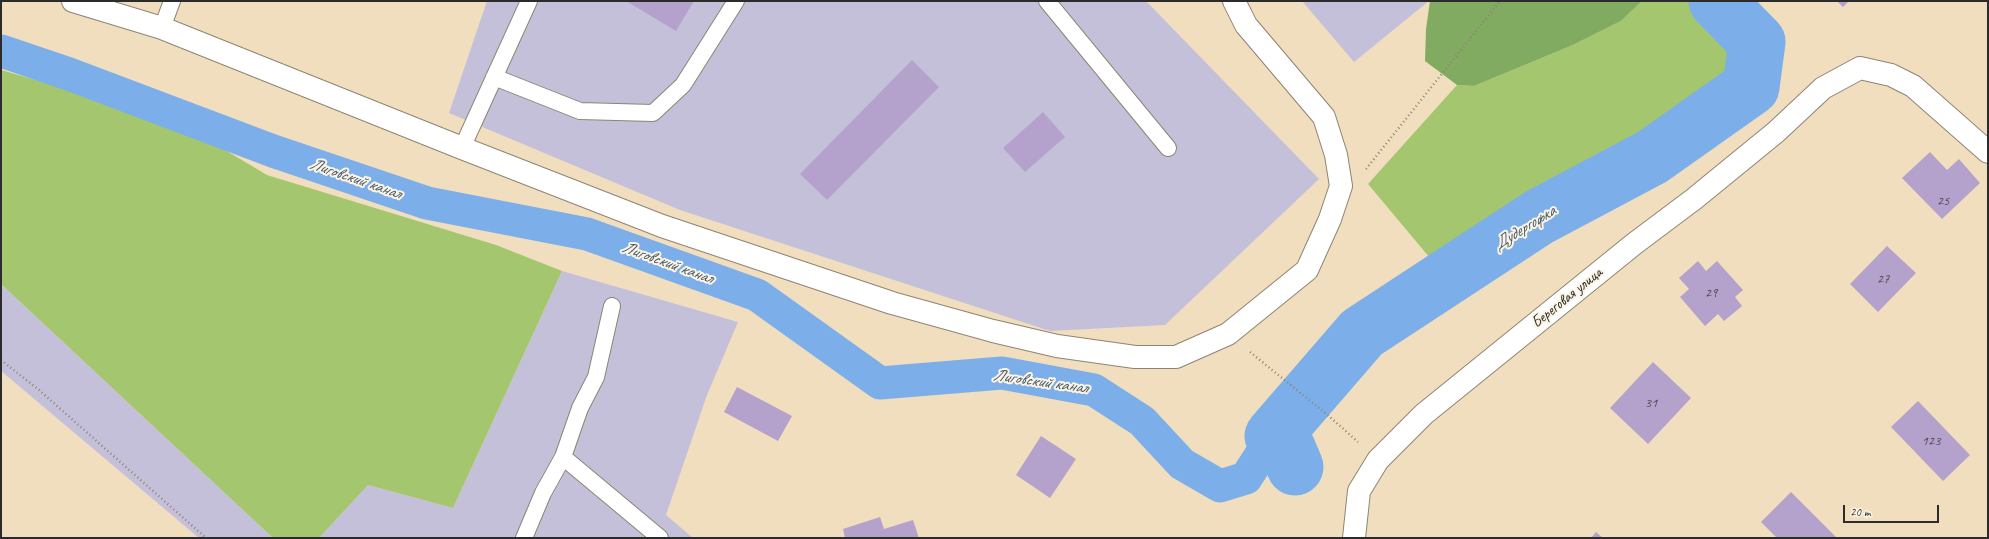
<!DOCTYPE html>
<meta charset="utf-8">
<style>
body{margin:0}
#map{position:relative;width:1989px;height:539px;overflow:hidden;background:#f1debe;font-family:Caveat,sans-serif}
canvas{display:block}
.frame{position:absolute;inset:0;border:2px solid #2b2b2b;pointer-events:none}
.scale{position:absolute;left:1843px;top:505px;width:96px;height:18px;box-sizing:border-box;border:2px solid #2b2b2b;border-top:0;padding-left:5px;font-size:12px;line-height:14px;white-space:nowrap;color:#2b2b2b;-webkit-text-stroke:3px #fcf5e5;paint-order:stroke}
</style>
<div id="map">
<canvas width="1989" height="539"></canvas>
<div class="frame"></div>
<div class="scale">20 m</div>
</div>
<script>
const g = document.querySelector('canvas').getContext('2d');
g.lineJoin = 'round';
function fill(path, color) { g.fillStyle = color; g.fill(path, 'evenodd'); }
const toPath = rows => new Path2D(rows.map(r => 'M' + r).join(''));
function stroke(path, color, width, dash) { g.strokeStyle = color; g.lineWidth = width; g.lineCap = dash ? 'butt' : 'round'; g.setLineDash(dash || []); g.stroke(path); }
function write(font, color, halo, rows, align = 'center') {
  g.font = font + ' Caveat,sans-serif'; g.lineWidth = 4; g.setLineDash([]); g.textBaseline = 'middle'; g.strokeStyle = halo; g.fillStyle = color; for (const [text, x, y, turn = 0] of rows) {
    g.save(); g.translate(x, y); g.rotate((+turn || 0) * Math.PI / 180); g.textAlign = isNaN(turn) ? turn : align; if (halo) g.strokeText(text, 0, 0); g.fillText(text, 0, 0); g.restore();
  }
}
fill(toPath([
 [487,1,1146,1,1319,179,1165,325,1050,331,680,210,449,113],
 [1302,1,1429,1,1354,62],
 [562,271,738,322,707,395,666,515,693,538,319,538,368,485,453,508],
 [1,284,273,538,199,538,1,371]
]), '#c5c0da');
fill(toPath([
 [1642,1,1707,1,1734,59,1732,74,1723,92,1692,120,1653,145,1580,179,1440,270,1368,184,1457,85,1474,86,1573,45,1621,21],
 [1,70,78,92,220,147,267,175,496,245,562,271,453,508,368,485,319,538,273,538,1,284]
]), '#a3c66f');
fill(toPath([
 [1430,1,1642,1,1621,21,1573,45,1474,86,1457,85,1425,61,1426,29]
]), '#82ab62');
stroke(toPath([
 [1,51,69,74,273,151,427,203,587,234,757,295,880,383,1002,373,1094,390,1142,421,1182,464,1220,486,1246,478,1273,436]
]), '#7cafe9', 33);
stroke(toPath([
 [1295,467,1287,448,1273,436,1362,333,1539,217,1652,157,1751,87,1757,42,1717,1]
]), '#7cafe9', 57);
fill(toPath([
 [626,1,694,1,676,31],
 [1837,1,1849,1,1843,7],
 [912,60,939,87,827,200,800,174],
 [1043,112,1065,137,1025,172,1003,148],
 [1930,152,1947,170,1959,159,1980,183,1942,219,1902,178],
 [1887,246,1916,273,1878,312,1850,284],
 [1698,261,1706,271,1717,261,1743,290,1735,297,1742,306,1724,321,1718,314,1705,326,1680,297,1689,289,1679,278],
 [1653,362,1691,398,1648,444,1610,408],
 [737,387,792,416,778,441,724,412],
 [1918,401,1970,455,1943,481,1891,427],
 [1041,436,1076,459,1050,498,1016,475],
 [1791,492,1837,538,1777,538,1761,522],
 [880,517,884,529,913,520,919,538,845,538,843,529],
 [1596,532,1603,538,1591,538]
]), '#b4a2cc');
const lane = toPath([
 [1047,1,1168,148],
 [162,28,172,1],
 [494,77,580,111,653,113,683,85,736,1],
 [462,148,529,1],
 [563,457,660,538],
 [524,538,543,493,563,457,580,408,596,377,612,306]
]);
const street = toPath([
 [73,1,162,28,462,148,662,226,892,303,993,331,1057,346,1135,357,1176,357,1228,334,1307,270,1330,219,1341,186,1336,155,1324,117,1246,25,1234,1],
 [1354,538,1359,491,1378,460,1424,414,1634,244,1694,199,1776,132,1823,88,1860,68,1891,75,1913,86,1988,152]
]);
stroke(lane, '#8e8474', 18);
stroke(street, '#8e8474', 24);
stroke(toPath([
 [1366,169,1500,1],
 [1250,352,1330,417,1358,442],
 [1,360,39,390,206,538]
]), '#8e8474', 2.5, [1, 3]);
stroke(lane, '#fff', 16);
stroke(street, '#fff', 22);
write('14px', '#4d4953', null, [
 ["25",1943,201],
 ["27",1883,279],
 ["29",1711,293],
 ["31",1651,403],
 ["123",1931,441]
]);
write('16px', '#2b2b2b', '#fcf5e5', [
 ["Береговая улица",1567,298,-39]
]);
write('italic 17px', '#47596e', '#fcf5e5', [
 ["Лиговский канал",355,179,19],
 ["Дудергофка",1525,228,-32],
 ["Лиговский канал",667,263,20],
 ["Лиговский канал",1040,382,8]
]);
</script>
